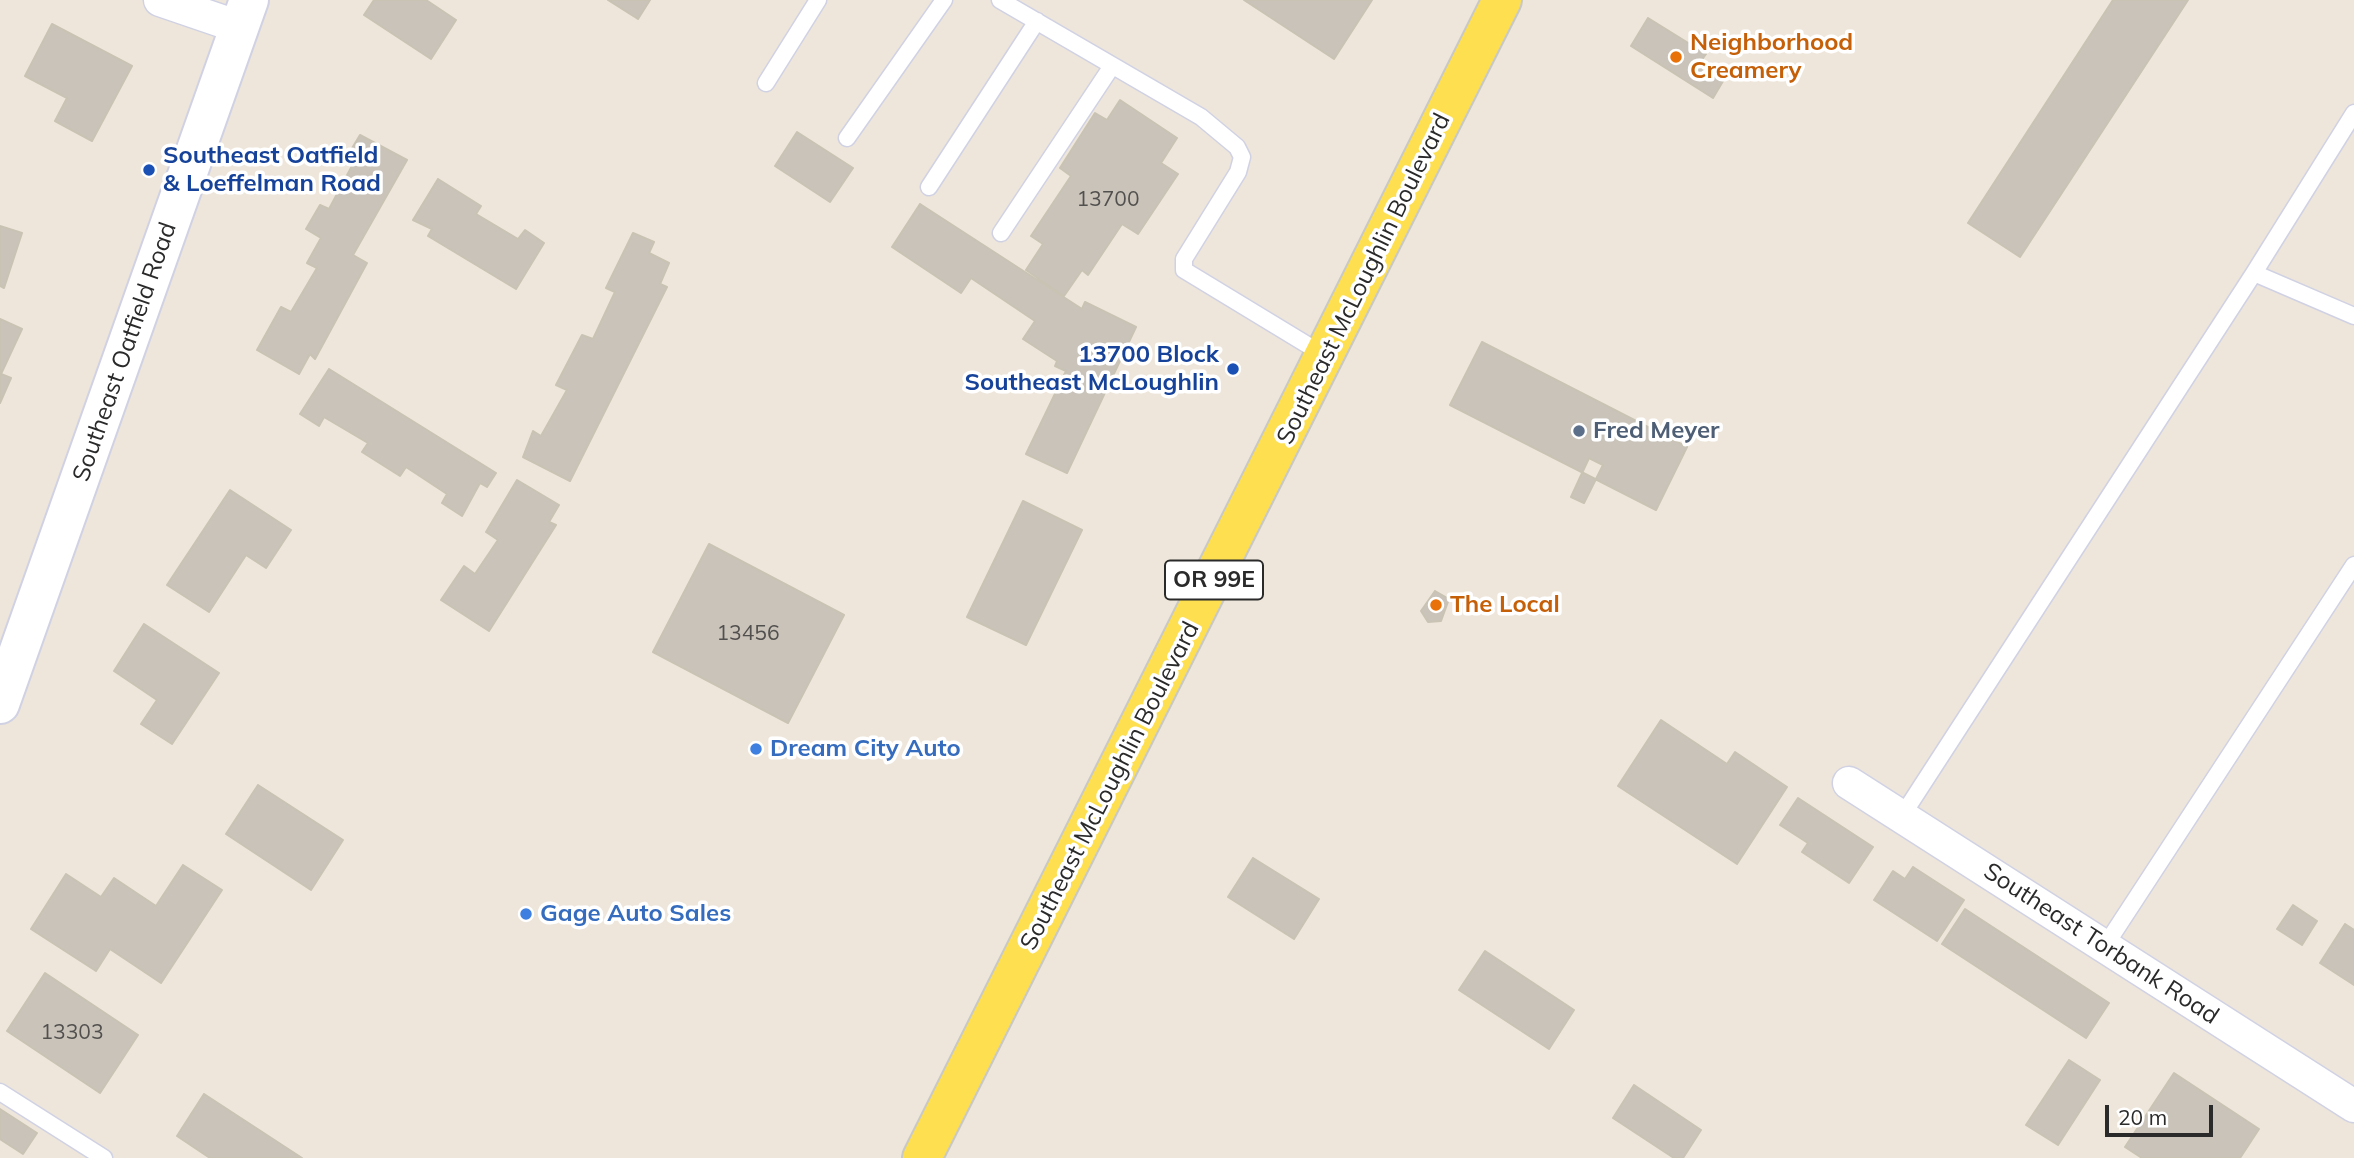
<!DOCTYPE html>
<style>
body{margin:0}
#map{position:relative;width:2354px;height:1158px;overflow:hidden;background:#eee6da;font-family:Mulish,sans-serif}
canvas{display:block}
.scale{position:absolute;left:2105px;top:1105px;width:108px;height:32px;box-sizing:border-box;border:4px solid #2a2a2a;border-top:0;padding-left:9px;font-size:21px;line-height:24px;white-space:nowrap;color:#2a2a2a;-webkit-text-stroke:5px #fff;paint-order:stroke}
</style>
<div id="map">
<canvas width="2354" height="1158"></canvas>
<div class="scale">20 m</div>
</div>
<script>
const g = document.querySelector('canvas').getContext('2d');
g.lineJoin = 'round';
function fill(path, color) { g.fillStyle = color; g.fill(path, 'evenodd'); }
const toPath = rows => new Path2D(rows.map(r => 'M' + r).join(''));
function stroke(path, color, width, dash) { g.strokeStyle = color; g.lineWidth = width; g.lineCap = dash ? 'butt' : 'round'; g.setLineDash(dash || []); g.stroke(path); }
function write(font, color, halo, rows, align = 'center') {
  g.font = font + ' Mulish,sans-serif'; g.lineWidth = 7; g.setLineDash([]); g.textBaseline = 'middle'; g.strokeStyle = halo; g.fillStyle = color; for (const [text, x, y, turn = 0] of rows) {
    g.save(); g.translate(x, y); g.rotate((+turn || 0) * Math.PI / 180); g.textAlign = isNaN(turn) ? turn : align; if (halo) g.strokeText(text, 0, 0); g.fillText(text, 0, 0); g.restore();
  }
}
const building = toPath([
 [374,0,426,0,456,20,431,59,364,15,374,0],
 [608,0,650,0,638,19,608,0],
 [1244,0,1372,0,1334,59,1244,0],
 [2113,0,2188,0,2020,257,1968,223,2113,0],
 [1648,18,1706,54,1701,61,1726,76,1713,98,1631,46,1648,18],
 [52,24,132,66,92,141,55,121,67,98,25,76,52,24],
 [1120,100,1177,138,1161,163,1178,174,1138,234,1122,224,1088,275,1082,270,1064,296,1026,270,1043,244,1031,236,1071,176,1060,168,1095,113,1107,120,1120,100],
 [797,132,853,168,830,202,775,166,797,132],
 [360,135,407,160,353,255,367,263,315,359,310,354,299,374,257,350,281,307,291,312,317,268,307,263,321,238,306,229,320,205,329,209,353,164,345,160,360,135],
 [438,179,481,206,476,214,518,239,525,230,544,243,516,289,428,236,432,229,413,220,438,179],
 [920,204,1082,309,1085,302,1136,327,1067,473,1026,454,1066,371,1055,366,1057,361,1023,339,1035,321,971,278,961,293,892,247,920,204],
 [0,226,22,233,4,288,0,286,0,226],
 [633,233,654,242,649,253,669,263,660,284,667,287,570,481,523,457,533,431,541,436,567,390,556,385,582,335,593,339,615,292,606,288,633,233],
 [0,319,22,329,1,374,11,378,0,403,0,319],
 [1482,342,1687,447,1656,510,1450,405,1482,342],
 [329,369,496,473,487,487,480,483,462,516,442,503,447,494,406,467,400,476,362,452,368,443,324,417,319,426,300,414,329,369],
 [1589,458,1603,465,1584,503,1571,497,1589,458],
 [517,480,559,505,549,522,556,525,489,631,441,600,464,566,475,574,498,540,486,532,517,480],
 [230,490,291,530,266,568,246,555,209,612,167,585,230,490],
 [1023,501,1082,530,1026,645,967,617,1023,501],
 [709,544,844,615,788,723,653,652,709,544],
 [1435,591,1449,599,1441,621,1428,622,1421,611,1435,591],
 [144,624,219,673,172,744,141,724,157,700,114,671,144,624],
 [1661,720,1727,764,1735,752,1787,787,1737,864,1618,786,1661,720],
 [258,785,343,840,311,890,226,834,258,785],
 [1798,798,1873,847,1849,883,1802,852,1808,843,1780,825,1798,798],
 [1253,858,1319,899,1294,939,1228,897,1253,858],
 [183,865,222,890,161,983,110,949,96,971,31,929,66,874,101,897,114,878,156,906,183,865],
 [1913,867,1964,900,1937,941,1874,900,1893,871,1905,879,1913,867],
 [2293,905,2317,921,2302,945,2277,929,2293,905],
 [1965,909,2109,1003,2086,1038,1942,944,1965,909],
 [2345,924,2354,930,2354,985,2320,963,2345,924],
 [1485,951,1574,1010,1549,1049,1459,990,1485,951],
 [45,973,138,1035,100,1093,7,1031,45,973],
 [2069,1060,2100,1080,2058,1145,2026,1125,2069,1060],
 [2174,1073,2259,1129,2240,1158,2142,1158,2125,1147,2174,1073],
 [1634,1085,1701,1130,1683,1158,1674,1158,1613,1118,1634,1085],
 [204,1094,302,1158,210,1158,177,1136,204,1094],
 [0,1109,37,1133,23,1154,0,1139,0,1109]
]);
fill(building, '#c9c3ba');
stroke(building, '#c9c3b4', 2);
const lane = toPath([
 [1000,0,1201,117,1237,147,1242,157,1238,172,1184,259,1184,270,1324,355],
 [766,83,818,0],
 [847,138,944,0],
 [929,187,1037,21],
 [1001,233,1112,66],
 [2254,273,2354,316],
 [1902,816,2254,273,2354,113],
 [2105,946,2354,565],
 [0,1092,104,1158]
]);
const street = toPath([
 [160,0,239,27],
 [1849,783,2354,1106]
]);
const secondary = toPath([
 [0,704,249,0]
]);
const primary = toPath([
 [922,1158,1502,0]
]);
stroke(lane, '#d0d2e4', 19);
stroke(street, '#d0d2e4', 35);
stroke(secondary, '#d0d2e4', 42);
stroke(primary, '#c8c8c8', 42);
stroke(lane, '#fff', 16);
stroke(street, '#fff', 32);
stroke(secondary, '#fff', 38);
stroke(primary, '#fddf50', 38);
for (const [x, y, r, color] of [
 [1676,57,7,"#e8710a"],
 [149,170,7,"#1a4fb4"],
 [1233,369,7,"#1a4fb4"],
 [1579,431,7,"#5c6f8a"],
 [1436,605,7,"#e8710a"],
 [756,749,7,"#3f7fe0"],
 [526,914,7,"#3f7fe0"]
]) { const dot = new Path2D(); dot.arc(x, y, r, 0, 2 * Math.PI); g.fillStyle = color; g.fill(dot); stroke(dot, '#fff', 2.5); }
write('21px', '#52504e', null, [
 ["13700",1108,200],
 ["13456",748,634],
 ["13303",72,1033]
]);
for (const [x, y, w] of [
 [1214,580,98]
]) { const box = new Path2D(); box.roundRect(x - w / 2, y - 19.5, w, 39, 5); g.fillStyle = '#fff'; g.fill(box); stroke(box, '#2a2a2a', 2); }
write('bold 23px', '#2a2a2a', null, [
 ["OR 99E",1214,580]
]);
write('bold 24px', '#c56008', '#fff', [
 ["Neighborhood",1690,43],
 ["Creamery",1690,71],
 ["The Local",1450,605]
], 'left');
write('bold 24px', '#164399', '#fff', [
 ["Southeast Oatfield",163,156],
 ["& Loeffelman Road",163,184],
 ["13700 Block",1219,355,"right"],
 ["Southeast McLoughlin",1219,383,"right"]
], 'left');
write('24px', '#2a2a2a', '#fff', [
 ["Southeast McLoughlin Boulevard",1364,279,-64],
 ["Southeast Oatfield Road",125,352,-71],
 ["Southeast McLoughlin Boulevard",1110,786,-63],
 ["Southeast Torbank Road",2101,944,33]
]);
write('bold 24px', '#4e5e75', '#fff', [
 ["Fred Meyer",1593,431]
], 'left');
write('bold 24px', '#366cbe', '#fff', [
 ["Dream City Auto",770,749],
 ["Gage Auto Sales",540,914]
], 'left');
</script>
